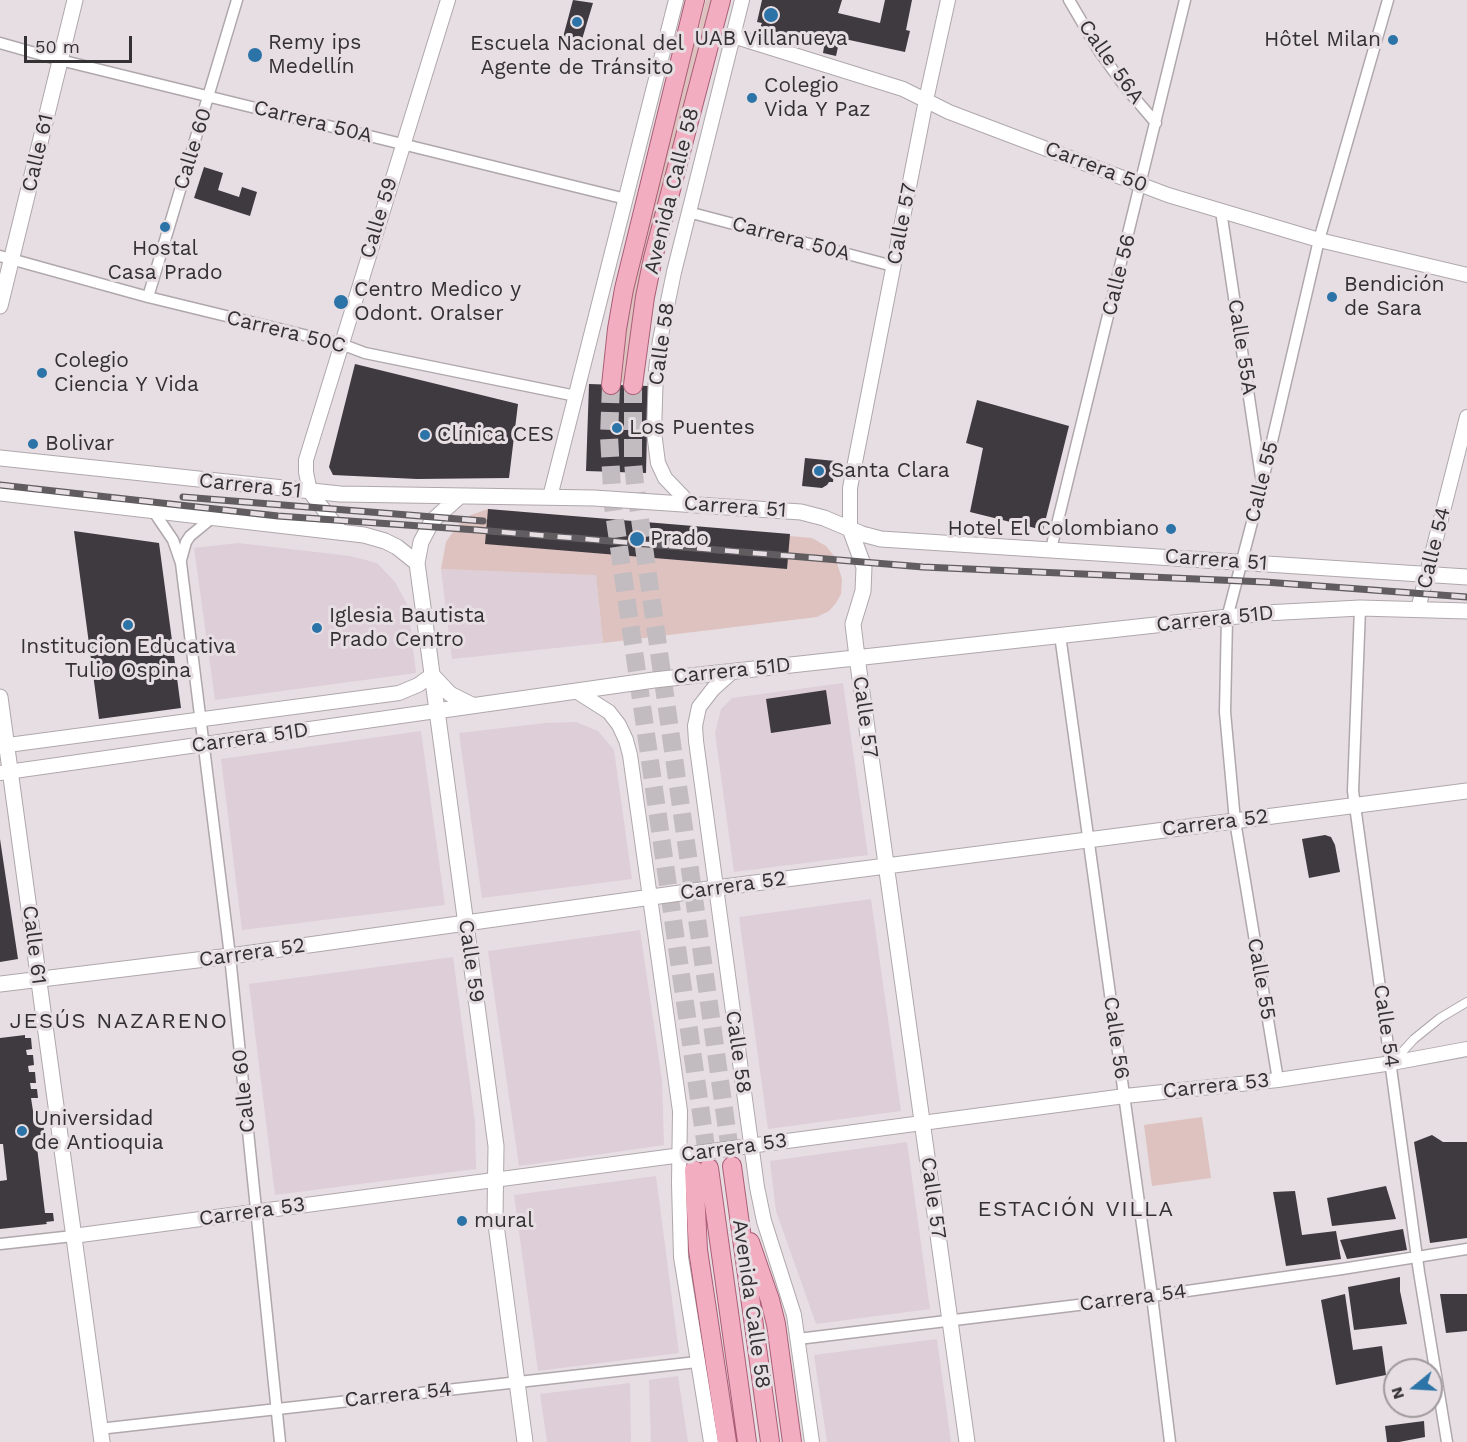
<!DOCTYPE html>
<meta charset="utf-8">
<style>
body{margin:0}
#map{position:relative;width:1467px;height:1442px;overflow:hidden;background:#e6dee2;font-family:"Work Sans",sans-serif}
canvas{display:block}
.north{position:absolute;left:1383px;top:1358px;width:60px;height:60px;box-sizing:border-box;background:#e6dee2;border:2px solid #9f999c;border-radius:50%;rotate:252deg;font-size:16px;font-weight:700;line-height:24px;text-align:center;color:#343133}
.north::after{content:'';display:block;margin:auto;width:21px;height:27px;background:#2c74a8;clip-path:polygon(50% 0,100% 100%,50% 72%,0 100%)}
.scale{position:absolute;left:24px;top:36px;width:108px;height:27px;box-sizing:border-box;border:3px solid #343133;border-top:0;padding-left:8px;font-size:18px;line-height:21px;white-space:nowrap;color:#343133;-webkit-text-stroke:4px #e6dee2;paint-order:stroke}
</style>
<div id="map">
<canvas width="1467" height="1442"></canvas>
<div class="north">N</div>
<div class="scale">50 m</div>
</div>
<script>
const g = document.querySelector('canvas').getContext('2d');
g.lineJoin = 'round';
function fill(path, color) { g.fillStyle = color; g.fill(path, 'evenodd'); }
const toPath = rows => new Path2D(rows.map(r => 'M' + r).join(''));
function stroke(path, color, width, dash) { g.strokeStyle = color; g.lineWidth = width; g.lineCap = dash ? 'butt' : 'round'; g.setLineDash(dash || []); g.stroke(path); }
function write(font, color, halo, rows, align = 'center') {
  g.font = font + ' "Work Sans",sans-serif'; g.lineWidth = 6; g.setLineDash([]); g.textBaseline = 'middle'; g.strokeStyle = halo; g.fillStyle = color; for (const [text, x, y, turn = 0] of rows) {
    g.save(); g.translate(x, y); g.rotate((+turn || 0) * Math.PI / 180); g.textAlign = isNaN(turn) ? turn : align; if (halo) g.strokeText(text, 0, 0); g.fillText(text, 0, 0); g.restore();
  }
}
fill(toPath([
 [238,543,350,556,377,563,395,582,408,606,416,673,215,700,194,548],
 [441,569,596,574,603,643,452,659],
 [843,683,868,855,734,872,715,733,721,709,732,698],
 [576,722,598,731,614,750,632,879,482,898,459,733,545,723],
 [421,731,445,905,242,930,221,759],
 [871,899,901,1111,768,1129,739,917],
 [640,930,662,1080,664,1145,519,1166,488,951],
 [453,957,475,1122,476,1169,275,1195,249,984],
 [907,1142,930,1309,816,1324,776,1211,770,1161],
 [656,1176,679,1353,538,1371,514,1195],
 [937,1339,951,1442,827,1442,814,1355],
 [678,1376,688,1442,651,1442,649,1380],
 [630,1383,631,1442,547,1442,540,1394]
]), '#deced7');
fill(toPath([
 [706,0,715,0,627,382,618,382,628,303,636,267],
 [488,509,812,538,826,546,835,557,842,579,841,594,836,603,829,611,817,617,603,643,596,575,441,569,446,542,457,526,471,515],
 [1202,1117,1211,1178,1152,1186,1144,1125]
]), '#ddc2bf');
fill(toPath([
 [573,0,593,3,580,46,562,41],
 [762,0,842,0,838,13,880,23,885,0,912,0,906,30,910,31,905,52,840,38,836,56,823,53,824,47,819,46,819,43,822,41,823,37,816,36,811,40,760,28,762,23,757,22],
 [204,167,223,173,218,190,239,197,242,187,257,192,250,216,194,198],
 [355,364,518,404,509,478,417,479,333,475,329,467],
 [589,384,648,386,646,473,586,471],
 [977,400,1069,426,1043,530,970,512,983,448,966,443],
 [805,458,835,461,833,482,829,482,827,485,822,488,802,486],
 [488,509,790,534,787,569,485,544],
 [74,531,159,543,181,708,99,719],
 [826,690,831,724,771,733,766,699],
 [1325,835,1331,837,1335,845,1340,872,1309,878,1302,839],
 [0,839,18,959,0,962],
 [25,1035,25,1038,31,1038,32,1049,26,1050,27,1055,33,1055,34,1065,28,1066,29,1072,35,1072,36,1083,30,1083,31,1089,37,1089,38,1098,31,1098,35,1124,43,1123,45,1138,36,1139,45,1213,53,1213,54,1221,46,1222,47,1224,0,1229,0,1181,7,1180,3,1144,0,1144,0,1038],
 [1432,1135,1443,1142,1467,1142,1467,1238,1430,1243,1414,1142],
 [1386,1186,1396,1219,1332,1226,1327,1198],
 [1295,1191,1302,1235,1336,1231,1341,1259,1286,1266,1273,1192],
 [1403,1229,1407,1250,1347,1259,1340,1240],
 [1400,1277,1400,1291,1407,1324,1354,1330,1348,1287],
 [1345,1294,1353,1350,1382,1346,1386,1375,1336,1385,1321,1300],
 [1440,1294,1467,1294,1467,1331,1446,1333],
 [1424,1421,1425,1437,1399,1442,1387,1442,1385,1426]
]), '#3f3a3f');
stroke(toPath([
 [611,385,609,436,613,506,709,1168],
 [633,385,633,462,635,484,732,1165]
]), '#c2bbbf', 18, [18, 9]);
const pedestrian = toPath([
 [1393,1062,1414,1039,1440,1018,1467,1002]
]);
const minor = toPath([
 [1069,0,1099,51,1126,88,1156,123],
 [0,43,60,60,626,199],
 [1221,211,1261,477],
 [688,212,893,266],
 [0,256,148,297,341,344,365,353,576,396],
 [148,297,237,0],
 [154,512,173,540,181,563,230,956,280,1442],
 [1051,549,1185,0],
 [181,560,186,542,190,536,212,518],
 [1360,608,1353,791,1419,1272,1447,1442],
 [1060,635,1152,1296,1170,1442],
 [1278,1080,1235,821,1225,712,1227,618,1262,484,1319,240,1388,0],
 [0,1244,73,1236],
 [798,1339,1152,1296,1342,1269,1467,1249],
 [99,1429,697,1362]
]);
const tertiary = toPath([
 [733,36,903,89,949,112,1168,195,1319,240,1467,275],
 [550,497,676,0],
 [690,504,665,478,658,463,654,432,656,370,660,340,674,272,742,0],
 [850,529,850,488,926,100,948,0],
 [341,532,310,492,306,472,306,460,448,0],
 [1418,609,1467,417],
 [733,671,713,689,699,707,695,726,696,741,757,1187,764,1221,794,1315,812,1442],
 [576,691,609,712,619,725,626,740,630,755,680,1111,679,1183,681,1257,711,1442],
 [0,746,399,693,418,685,432,675],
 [0,773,436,711],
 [73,1236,1125,1096,1278,1080,1392,1063,1467,1049]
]);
const secondary = toPath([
 [0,306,75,0],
 [0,458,340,494,594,498,801,512,824,518,862,534,881,539,1467,577],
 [0,493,364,535,385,541,397,547,417,563],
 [460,496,432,521,421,542,417,563,496,1146,495,1217,525,1442],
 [850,529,864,567,863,591,853,624,857,657,967,1442],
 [432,675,450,694,472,705],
 [0,697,102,1442],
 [436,711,654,680,1265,613,1360,608,1467,611],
 [0,984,230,956,716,888,1467,791]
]);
const primary = toPath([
 [611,385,617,329,624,289,695,0],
 [633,385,645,297,653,258,721,0],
 [732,1166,770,1442],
 [709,1168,747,1442],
 [694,1170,698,1250,727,1442],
 [750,1242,770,1300,776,1324,792,1442]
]);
stroke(pedestrian, '#afa7ac', 10);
stroke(minor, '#afa7ac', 13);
stroke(tertiary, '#afa7ac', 16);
stroke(secondary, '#afa7ac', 17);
stroke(primary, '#aa5e75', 20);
stroke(pedestrian, '#fff', 8);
stroke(minor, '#fff', 10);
stroke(tertiary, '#fff', 14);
stroke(secondary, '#fff', 15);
stroke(primary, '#f2adc1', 18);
const rail = toPath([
 [0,485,278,516,477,530,923,567,1265,582,1467,597],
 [183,497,483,521]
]);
stroke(rail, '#605c5f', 7);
stroke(rail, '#e6dee2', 4.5, [14]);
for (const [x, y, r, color] of [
 [771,15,8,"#2c74a8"],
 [577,22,6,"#2c74a8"],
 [1393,40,6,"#2c74a8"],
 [255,55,8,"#2c74a8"],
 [752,98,6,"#2c74a8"],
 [165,227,6,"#2c74a8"],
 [1332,297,6,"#2c74a8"],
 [341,302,8,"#2c74a8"],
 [42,373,6,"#2c74a8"],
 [617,428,6,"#2c74a8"],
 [425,435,6,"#2c74a8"],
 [33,444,6,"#2c74a8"],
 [819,471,6,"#2c74a8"],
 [1171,529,6,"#2c74a8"],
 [637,539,8,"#2c74a8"],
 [128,625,6,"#2c74a8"],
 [317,628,6,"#2c74a8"],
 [22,1131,6,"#2c74a8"],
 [462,1221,6,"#2c74a8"]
]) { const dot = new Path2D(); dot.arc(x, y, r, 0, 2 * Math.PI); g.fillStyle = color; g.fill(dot); stroke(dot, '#e6dee2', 2); }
write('21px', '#343133', '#e6dee2', [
 ["UAB Villanueva",771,39,"center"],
 ["Hôtel Milan",1381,40,"right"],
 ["Remy ips",268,43],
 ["Medellín",268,67],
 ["Escuela Nacional del",577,44,"center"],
 ["Agente de Tránsito",577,68,"center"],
 ["Colegio",764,86],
 ["Vida Y Paz",764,110],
 ["Hostal",165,249,"center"],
 ["Casa Prado",165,273,"center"],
 ["Bendición",1344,285],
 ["de Sara",1344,309],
 ["Centro Medico y",354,290],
 ["Odont. Oralser",354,314],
 ["Colegio",54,361],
 ["Ciencia Y Vida",54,385],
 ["Los Puentes",629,428],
 ["Clínica CES",437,435],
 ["Bolivar",45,444],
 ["Santa Clara",831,471],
 ["Hotel El Colombiano",1159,529,"right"],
 ["Prado",650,539],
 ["Iglesia Bautista",329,616],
 ["Prado Centro",329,640],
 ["Institucion Educativa",128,647,"center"],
 ["Tulio Ospina",128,671,"center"],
 ["Universidad",34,1119],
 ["de Antioquia",34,1143],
 ["mural",474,1221]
], 'left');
write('21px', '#343133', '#e6dee2', [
 ["Calle 56A",1111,62,55],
 ["Carrera 50A",313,122,14],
 ["Calle 60",193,149,-73],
 ["Calle 61",38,153,-77],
 ["Carrera 50",1096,167,21],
 ["Avenida Calle 58",672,191,-76],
 ["Calle 59",379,218,-73],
 ["Calle 57",902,224,-79],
 ["Carrera 50A",791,239,15],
 ["Calle 56",1119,275,-76],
 ["Carrera 50C",286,332,14],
 ["Calle 58",662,344,-82],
 ["Calle 55A",1242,347,81],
 ["Calle 55",1262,482,-76],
 ["Carrera 51",250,486,6],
 ["Carrera 51",735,507,4],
 ["Calle 54",1434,548,-76],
 ["Carrera 51",1216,560,4],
 ["Carrera 51D",1215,619,-6],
 ["Carrera 51D",732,671,-6],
 ["Calle 57",865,717,82],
 ["Carrera 51D",250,738,-8],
 ["Carrera 52",1215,823,-7],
 ["Carrera 52",733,886,-8],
 ["Calle 61",34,945,83],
 ["Carrera 52",252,953,-8],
 ["Calle 59",471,961,82],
 ["Calle 55",1261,979,80],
 ["Calle 54",1386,1026,82],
 ["Calle 56",1116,1038,82],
 ["Calle 58",738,1052,82],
 ["Carrera 53",1216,1086,-6],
 ["Calle 60",244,1091,-96],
 ["Carrera 53",734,1148,-8],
 ["Calle 57",933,1198,82],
 ["Carrera 53",252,1212,-8],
 ["Carrera 54",1133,1298,-7],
 ["Avenida Calle 58",751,1304,82],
 ["Carrera 54",398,1395,-6]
]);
g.letterSpacing = '1.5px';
write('22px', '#343133', '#e6dee2', [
 ["JESÚS NAZARENO",119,1022],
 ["ESTACIÓN VILLA",1076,1210]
]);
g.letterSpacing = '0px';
</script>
